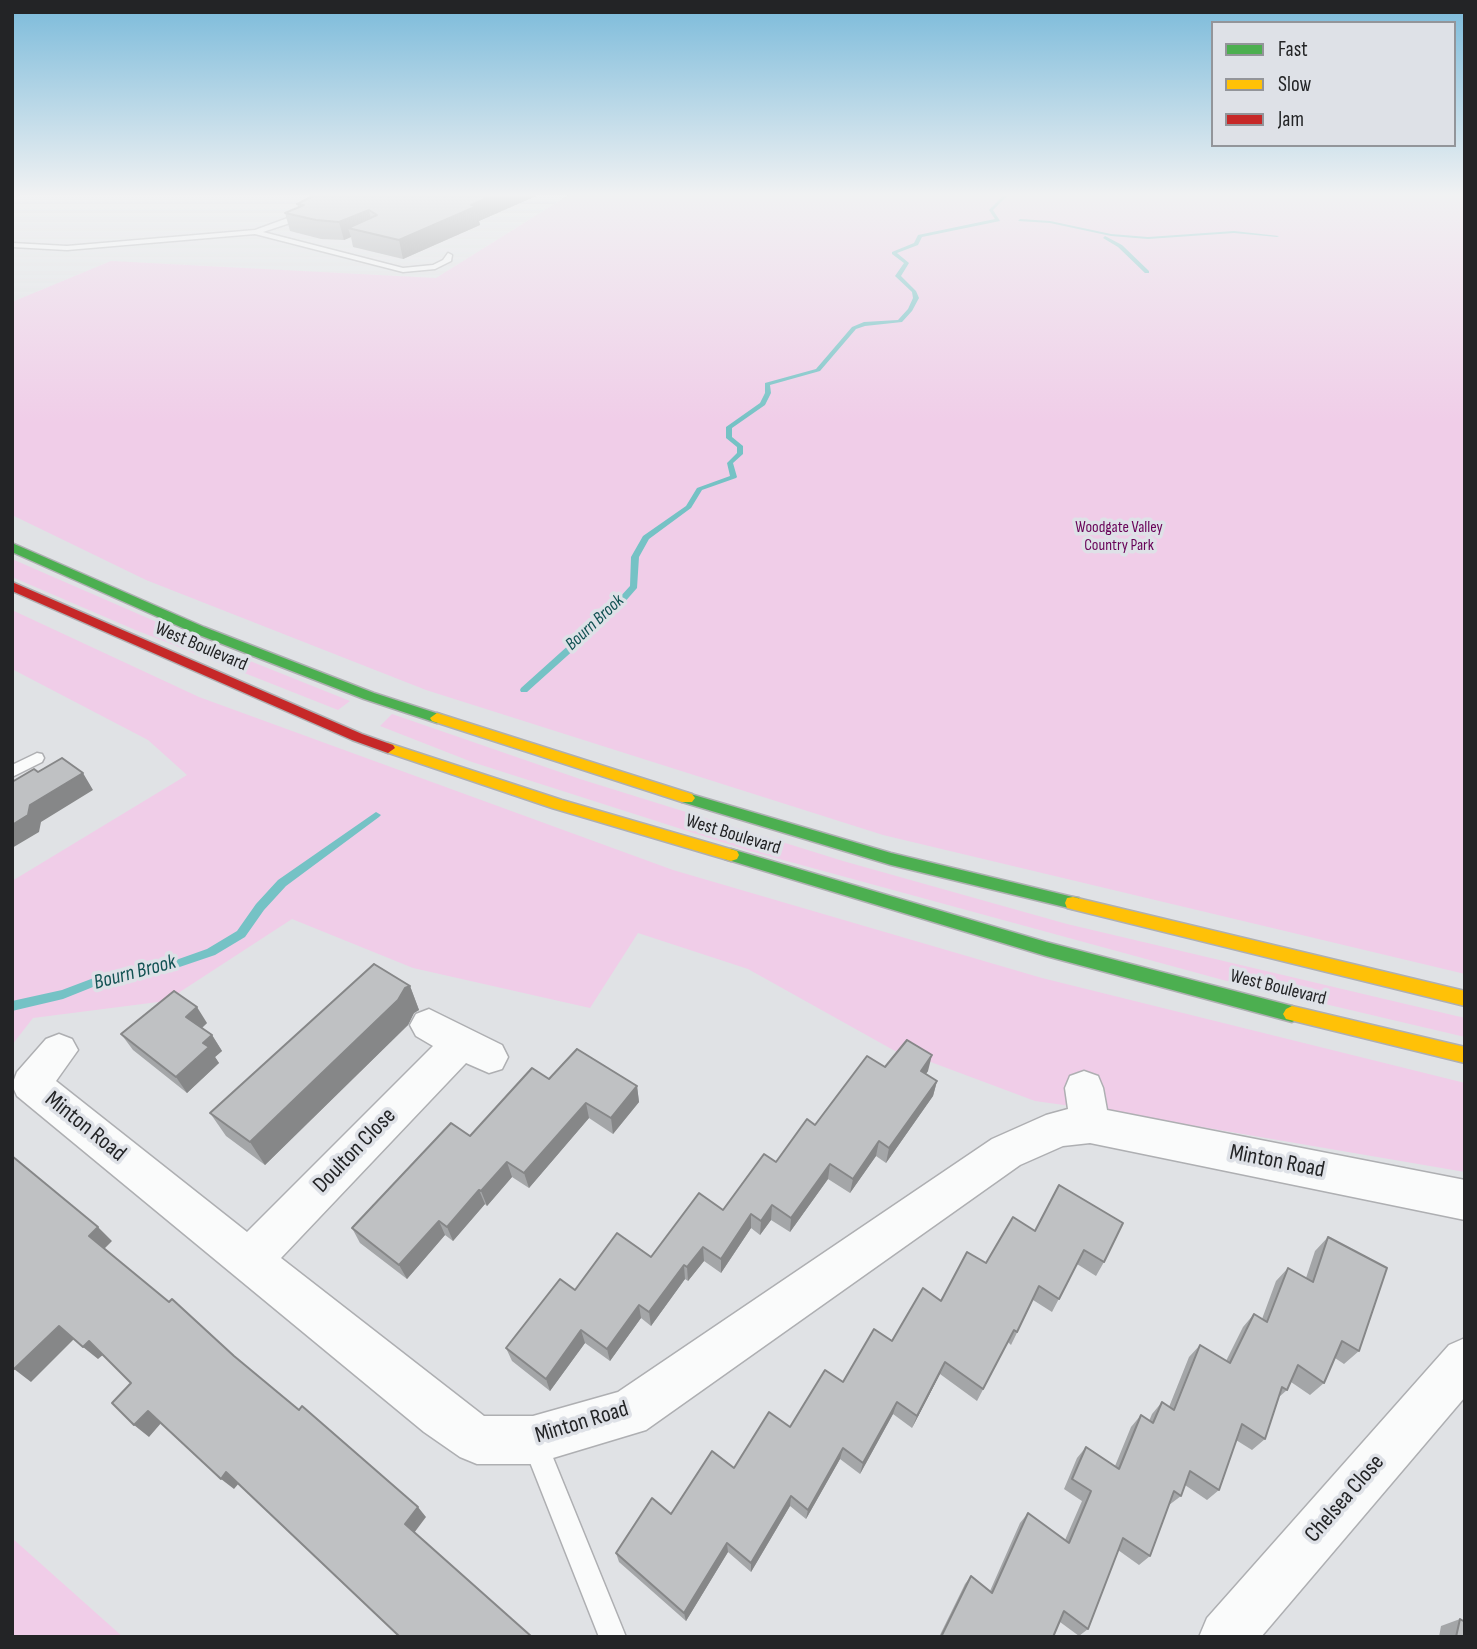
<!DOCTYPE html>
<style>
body{margin:0}
#map{position:relative;width:1477px;height:1649px;overflow:hidden;background:#e0e2e5;font-family:"Sofia Sans Condensed",sans-serif}
canvas{display:block}
.frame{position:absolute;inset:0;border:14px solid #232426;pointer-events:none}
.legend{position:absolute;left:1211px;top:21px;width:245px;height:126px;box-sizing:border-box;background:#dee1e7;border:2px solid #93959a;margin:0;padding:9px 12px;list-style:none;font-size:21px;color:#232426}
.legend li{display:flex;align-items:center;gap:14px;height:35px}
.legend b{width:35px;border:2px solid #93959a}
</style>
<div id="map">
<canvas width="1477" height="1649"></canvas>
<div class="frame"></div>
<ul class="legend">
<li><b style="height:9px;background:#4caf50"></b>Fast</li>
<li><b style="height:9px;background:#ffc107"></b>Slow</li>
<li><b style="height:9px;background:#c62828"></b>Jam</li>
</ul>
</div>
<script>
const g = document.querySelector('canvas').getContext('2d');
g.lineJoin = 'round';
function fill(path, color) { g.fillStyle = color; g.fill(path, 'evenodd'); }
const toPath = rows => new Path2D(rows.map(r => 'M' + r).join(''));
function stroke(path, color, width, dash) { g.strokeStyle = color; g.lineWidth = width; g.lineCap = dash ? 'butt' : 'round'; g.setLineDash(dash || []); g.stroke(path); }
function write(font, color, halo, rows, align = 'center') {
  g.font = font + ' "Sofia Sans Condensed",sans-serif'; g.lineWidth = 7; g.setLineDash([]); g.textBaseline = 'middle'; g.strokeStyle = halo; g.fillStyle = color; for (const [text, x, y, turn = 0] of rows) {
    g.save(); g.translate(x, y); g.rotate((+turn || 0) * Math.PI / 180); g.textAlign = isNaN(turn) ? turn : align; if (halo) g.strokeText(text, 0, 0); g.fillText(text, 0, 0); g.restore();
  }
}
fill(toPath([
 [572,193,1465,193,1465,974,883,835,426,690,146,580,12,515,12,302,111,261,436,278],
 [12,559,205,643,350,701,338,710,133,629,12,577],
 [12,610,199,697,673,870,1042,978,1465,1083,1465,1172,1114,1112,1035,1101,928,1061,904,1056,748,969,638,933,590,1008,413,968,292,919,166,1001,33,1018,12,1045,12,881,187,775,148,740,12,669],
 [392,714,580,779,843,861,1067,924,1465,1018,1465,1037,1223,980,750,851,472,762,380,726],
 [12,1538,123,1637,12,1637]
]), '#f0cde8');
fill(toPath([
 [1006,193,1010,193,993,210,1000,221,922,237,918,245,897,253,909,263,901,276,916,291,919,298,912,311,902,322,865,326,856,329,820,371,770,385,771,393,765,405,732,428,732,437,743,446,743,454,733,463,737,477,736,478,702,490,691,508,649,539,639,557,637,588,616,612,527,692,521,692,520,690,521,688,610,608,630,586,631,557,643,536,686,506,697,488,730,476,727,463,737,453,737,447,726,438,726,427,760,403,765,393,765,383,816,369,852,327,864,322,898,320,908,309,913,298,912,292,895,276,904,263,892,254,892,252,914,243,918,235,995,219,989,210,1006,193],
 [1020,219,1050,221,1111,234,1148,237,1234,231,1279,236,1277,237,1234,233,1148,239,1111,236,1050,223,1018,221,1020,219],
 [1105,236,1122,245,1149,271,1149,273,1145,273,1118,247,1103,238,1105,236],
 [376,812,381,815,379,817,286,886,264,910,245,937,215,955,159,974,108,981,63,999,12,1011,12,1001,62,990,107,973,159,966,207,949,237,931,256,904,278,880,376,812]
]), '#75c2c5');
const lane = toPath([
 [332,193,341,193,302,219,263,232,403,268,433,265,443,260,448,253,452,255,451,261,435,269,403,272,255,234,67,250,12,247,12,243,67,246,255,230,296,215,332,193],
 [37,753,42,754,44,758,42,762,12,777,12,765,37,753],
 [534,1430,543,1433,626,1637,599,1637,522,1442,525,1433,534,1430]
]);
const street = toPath([
 [429,1009,502,1045,508,1057,502,1069,489,1073,466,1063,281,1258,484,1416,533,1416,618,1392,992,1139,1046,1115,1068,1109,1065,1088,1070,1076,1084,1071,1098,1076,1103,1088,1107,1110,1465,1180,1465,1220,1090,1143,1063,1146,1020,1165,646,1430,533,1464,477,1464,460,1457,424,1432,17,1096,12,1085,17,1072,46,1039,59,1034,72,1039,78,1050,56,1081,247,1232,433,1046,416,1036,410,1025,416,1014,429,1009],
 [1465,1338,1465,1397,1261,1637,1199,1637,1207,1618,1449,1345,1465,1338]
]);
const fast = toPath([
 [12,193,21,193,12,197,12,193],
 [12,543,204,627,374,693,442,715,444,718,437,723,364,699,194,633,12,552,12,543],
 [687,793,891,853,1073,897,1079,898,1081,903,1079,908,1073,909,891,865,682,802,679,798,682,794,687,793],
 [731,849,1046,942,1292,1006,1298,1009,1301,1014,1298,1019,1292,1022,1046,956,725,859,723,855,725,851,731,849]
]);
const slow = toPath([
 [437,713,692,794,695,798,692,802,682,802,432,721,430,718,437,713],
 [388,743,562,800,737,851,739,855,737,859,731,861,552,808,383,751,381,748,383,745,388,743],
 [1073,897,1465,991,1465,1006,1067,908,1065,903,1067,898,1073,897],
 [1292,1006,1465,1047,1465,1063,1286,1019,1283,1014,1286,1009,1292,1006]
]);
const jam = toPath([
 [12,582,362,734,393,745,395,748,388,753,352,740,12,591,12,582]
]);
stroke(lane, '#aeafb2', 3);
stroke(street, '#aeafb2', 3);
stroke(fast, '#aeafb2', 3);
stroke(slow, '#aeafb2', 3);
stroke(jam, '#aeafb2', 3);
fill(lane, '#fafbfb');
fill(street, '#fafbfb');
fill(fast, '#4caf50');
fill(slow, '#ffc107');
fill(jam, '#c62828');
fill(toPath([
 [312,194,536,196,479,221,480,225,403,259,353,247,351,237,344,240,321,239,290,231,285,213,298,208,297,204,313,196],
 [410,986,419,1010,414,1013,408,1025,265,1165,226,1136,210,1113],
 [207,1023,202,1028,212,1035,222,1051,215,1057,219,1063,187,1093,133,1050,121,1034],
 [885,1067,928,1071,926,1074,937,1081,933,1096,886,1163,876,1156,850,1193,828,1179,790,1232,771,1220,760,1235,751,1228,721,1273,704,1261,688,1281,685,1279,651,1326,641,1318,610,1361,585,1343,550,1391,512,1361,506,1348,575,1290,651,1257,723,1210,776,1162,815,1125],
 [549,1079,637,1086,639,1102,613,1134,589,1118,529,1188,512,1177,487,1206,485,1204,453,1241,445,1235,407,1279,360,1243,352,1228,470,1136],
 [1059,1185,1104,1262,1096,1276,1077,1264,1052,1312,1033,1300,1011,1345,1008,1342,977,1401,940,1374,912,1428,893,1414,860,1474,840,1459,806,1519,790,1506,751,1572,728,1552,686,1621,619,1562,616,1553,790,1427,892,1341,986,1263,1035,1231],
 [1328,1237,1359,1351,1344,1364,1335,1358,1324,1383,1310,1395,1291,1382,1287,1390,1279,1397,1265,1439,1252,1450,1236,1440,1219,1490,1207,1500,1185,1485,1181,1496,1169,1505,1150,1556,1139,1565,1118,1550,1088,1629,1079,1636,1060,1622,1053,1637,939,1637,965,1584,971,1576,990,1591,1020,1523,1028,1513,1065,1540,1082,1501,1064,1489,1077,1458,1086,1447,1115,1466,1131,1427,1141,1415,1149,1421,1152,1414,1162,1402,1169,1407,1189,1357,1200,1345,1226,1361,1243,1327,1254,1314,1262,1319,1276,1281,1288,1268,1306,1278,1315,1251],
 [1460,1619,1465,1637,1439,1637,1441,1626]
]), '#a4a6a8');
fill(toPath([
 [499,193,536,193,536,196,479,221,480,225,403,259,399,240,471,205],
 [369,210,373,228,348,228,351,237,344,240,339,222],
 [83,773,93,790,41,822,39,832,12,848,12,825,30,805],
 [410,986,419,1010,414,1013,408,1025,265,1165,250,1142,405,988],
 [197,1007,207,1023,196,1033,186,1017],
 [212,1035,222,1051,215,1057,219,1063,187,1093,176,1077,203,1043],
 [932,1055,928,1071,917,1086,921,1071],
 [937,1081,933,1096,886,1163,889,1148],
 [637,1086,639,1102,613,1134,611,1118],
 [586,1103,589,1118,529,1188,524,1173],
 [879,1141,876,1156,850,1193,853,1179],
 [507,1162,512,1177,487,1206,481,1191],
 [830,1164,828,1179,790,1232,791,1218],
 [479,1190,485,1204,453,1241,447,1227],
 [772,1205,771,1220,760,1235,761,1221],
 [751,1214,751,1228,721,1273,721,1259],
 [439,1221,445,1235,407,1279,399,1265],
 [98,1227,112,1241,103,1250,89,1236],
 [703,1247,704,1261,688,1281,687,1267],
 [684,1265,685,1279,651,1326,649,1312],
 [639,1305,641,1318,610,1361,607,1349],
 [59,1326,75,1338,31,1382,14,1369],
 [581,1330,585,1343,550,1391,546,1379],
 [89,1341,104,1354,98,1359,83,1347],
 [945,1362,940,1374,912,1428,917,1416],
 [897,1402,893,1414,860,1474,863,1463],
 [148,1411,162,1422,149,1437,134,1425],
 [843,1448,840,1459,806,1519,808,1510],
 [226,1472,239,1483,234,1489,221,1479],
 [791,1496,790,1506,751,1572,751,1563],
 [418,1507,426,1517,414,1533,405,1524],
 [727,1543,728,1552,686,1621,684,1613]
]), '#868788');
const building = toPath([
 [314,193,499,193,471,205,477,206,399,240,348,228,377,215,369,210,339,222,316,220,285,213,304,205,297,204,315,195,312,194,314,193],
 [62,758,83,773,30,805,28,815,12,825,12,782,34,769,38,772,62,758],
 [374,964,410,986,405,988,398,1000,250,1142,210,1113,374,964],
 [174,991,197,1007,186,1017,212,1035,203,1043,209,1047,176,1077,121,1034,174,991],
 [907,1040,932,1055,921,1071,937,1081,889,1148,879,1141,853,1179,830,1164,791,1218,772,1205,761,1221,751,1214,721,1259,703,1247,687,1267,684,1265,649,1312,639,1305,607,1349,581,1330,546,1379,506,1348,560,1279,575,1290,617,1233,651,1257,699,1193,723,1210,764,1154,776,1162,807,1119,815,1125,867,1056,885,1067,907,1040],
 [577,1049,637,1086,611,1118,586,1103,524,1173,507,1162,481,1191,479,1190,447,1227,439,1221,399,1265,352,1228,451,1123,470,1136,532,1068,549,1079,577,1049],
 [12,1156,98,1227,89,1236,169,1302,172,1299,234,1356,299,1410,302,1406,418,1507,405,1524,532,1637,400,1637,226,1472,221,1479,148,1411,134,1425,112,1403,131,1383,89,1341,83,1347,59,1326,14,1369,12,1368,12,1156],
 [1059,1185,1123,1223,1104,1262,1084,1250,1059,1299,1039,1286,1017,1332,1014,1330,983,1389,945,1362,917,1416,897,1402,863,1463,843,1448,808,1510,791,1496,751,1563,727,1543,684,1613,616,1553,652,1498,671,1514,712,1451,734,1468,769,1412,790,1427,825,1370,843,1382,874,1329,892,1341,923,1288,941,1301,967,1252,986,1263,1013,1217,1035,1231,1059,1185],
 [1328,1237,1387,1268,1359,1351,1342,1341,1324,1383,1298,1365,1287,1390,1282,1387,1265,1439,1242,1424,1219,1490,1190,1471,1181,1496,1174,1491,1150,1556,1123,1538,1088,1629,1064,1611,1053,1637,941,1637,971,1576,992,1593,1028,1513,1069,1543,1091,1491,1072,1479,1086,1447,1119,1469,1141,1415,1153,1423,1162,1402,1174,1410,1200,1345,1230,1363,1254,1314,1267,1322,1288,1268,1313,1282,1328,1237],
 [1460,1619,1465,1622,1465,1637,1456,1637,1460,1619]
]);
fill(building, '#bfc1c3');
stroke(building, '#868788', 2);
const sky = g.createLinearGradient(0, 0, 0, 424);
sky.addColorStop(0, '#7abada');
sky.addColorStop(0.46, '#f1f2f3');
sky.addColorStop(1, '#f1f2f300');
g.fillStyle = sky;
g.fillRect(0, 0, 1477, 424);
write('16px', '#680358', '#dee1e7', [
 ["Woodgate Valley",1119,528],
 ["Country Park",1119,546]
]);
write('italic 18px', '#125253', '#dee1e7', [
 ["Bourn Brook",595,623,-43]
]);
write('19px', '#232426', '#dee1e7', [
 ["West Boulevard",201,647,23],
 ["West Boulevard",733,835,17],
 ["West Boulevard",1278,988,14]
]);
write('italic 21px', '#125253', '#dee1e7', [
 ["Bourn Brook",135,973,-15]
]);
write('23px', '#232426', '#dee1e7', [
 ["Minton Road",85,1127,39],
 ["Doulton Close",355,1151,-46],
 ["Minton Road",1277,1162,11],
 ["Minton Road",582,1423,-17],
 ["Chelsea Close",1345,1499,-49]
]);
</script>
